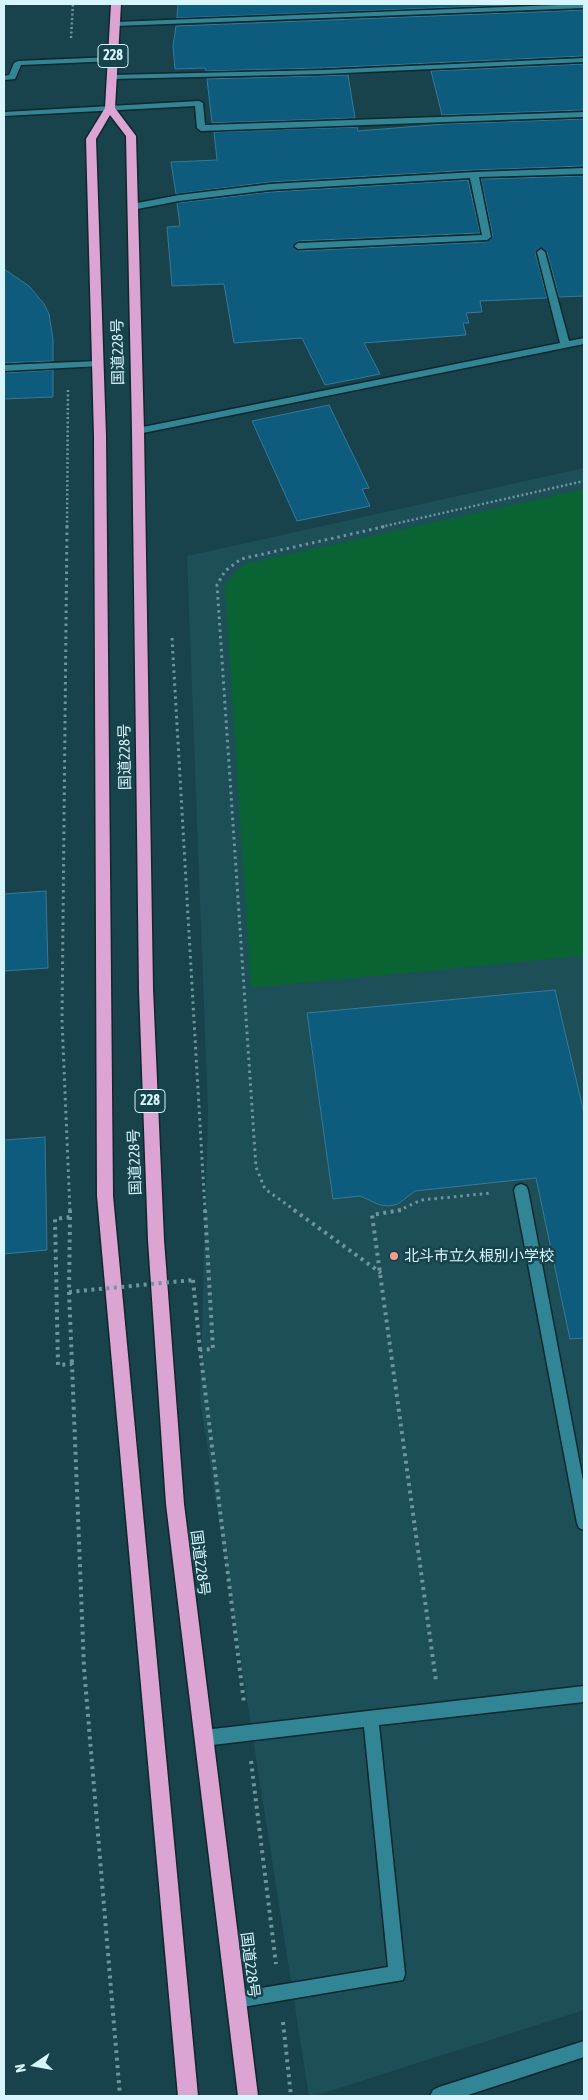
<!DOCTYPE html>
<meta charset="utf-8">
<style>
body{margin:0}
#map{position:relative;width:588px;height:2100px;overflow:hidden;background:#18434c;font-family:"Asap Condensed",sans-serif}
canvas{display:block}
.frame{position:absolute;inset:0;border:5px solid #d7f5fc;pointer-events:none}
.north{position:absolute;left:10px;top:2040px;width:50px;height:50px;-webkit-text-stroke:4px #18434c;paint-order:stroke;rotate:258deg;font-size:14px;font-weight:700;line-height:20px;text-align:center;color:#d7f5fc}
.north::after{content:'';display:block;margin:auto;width:18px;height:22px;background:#d7f5fc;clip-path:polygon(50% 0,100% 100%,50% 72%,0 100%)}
</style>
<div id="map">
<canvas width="588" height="2100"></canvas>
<div class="frame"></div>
<div class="north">N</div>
</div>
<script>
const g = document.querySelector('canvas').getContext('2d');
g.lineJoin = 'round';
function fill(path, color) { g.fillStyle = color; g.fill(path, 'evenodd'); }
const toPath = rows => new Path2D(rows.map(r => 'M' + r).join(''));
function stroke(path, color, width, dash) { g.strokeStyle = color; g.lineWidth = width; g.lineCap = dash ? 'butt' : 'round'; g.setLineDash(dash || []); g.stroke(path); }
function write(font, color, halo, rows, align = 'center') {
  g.font = font + ' "Asap Condensed","Noto Sans JP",sans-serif'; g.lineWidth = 5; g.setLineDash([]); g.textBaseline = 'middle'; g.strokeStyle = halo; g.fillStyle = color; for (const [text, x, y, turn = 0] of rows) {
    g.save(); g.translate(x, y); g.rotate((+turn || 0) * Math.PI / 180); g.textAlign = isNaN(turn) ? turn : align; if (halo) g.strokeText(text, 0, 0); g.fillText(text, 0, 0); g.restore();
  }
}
fill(toPath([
 [584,468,584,2010,314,2096,309,2096,200,1400,208,1111,187,556]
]), '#1d4f59');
fill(toPath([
 [584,489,584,956,251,988,225,584,245,564]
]), '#096333');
const building = toPath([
 [178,4,542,4,177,18,178,4],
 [584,10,584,56,323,68,206,71,205,68,175,69,173,46,176,26,584,10],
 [584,64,584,110,442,115,431,71,584,64],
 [348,75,355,118,212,123,207,79,348,75],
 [584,119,584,166,474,170,270,182,176,194,171,162,217,160,214,132,357,127,358,131,444,124,584,119],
 [584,176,584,296,559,297,547,252,540,248,535,252,547,298,480,301,482,312,466,313,469,323,463,323,466,335,364,343,380,374,325,385,302,338,234,343,224,284,172,286,167,227,180,226,177,203,270,192,468,180,480,233,298,241,292,246,298,251,487,242,493,237,481,179,584,176],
 [4,269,29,286,44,304,49,314,53,339,53,361,4,363,4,269],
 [53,370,53,397,4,399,4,373,53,370],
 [329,405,369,488,362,489,370,506,297,521,252,421,329,405],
 [46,891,48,968,4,971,4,894,46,891],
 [555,990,584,1113,584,1338,570,1339,536,1178,415,1191,398,1204,389,1206,380,1205,360,1196,333,1199,307,1013,555,990],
 [45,1137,47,1250,4,1254,4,1140,45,1137]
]);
fill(building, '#0e5c7d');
stroke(building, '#387898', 1);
const minor = toPath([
 [584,4,584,8,115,26,111,24,115,22,584,4],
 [112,57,116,59,115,61,21,65,15,79,4,80,4,76,9,75,14,63,18,61,112,57],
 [584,58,584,62,323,74,111,79,107,77,111,75,323,70,584,58],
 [199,101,203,103,205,125,584,112,584,117,201,131,197,128,195,106,4,116,4,112,199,101],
 [584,168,584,174,479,177,491,237,487,240,298,249,294,246,298,243,482,235,470,178,270,190,179,201,132,210,128,207,132,204,179,195,270,184,474,172,584,168],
 [541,249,545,252,569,341,584,338,584,344,138,434,133,431,138,428,560,343,537,252,541,249],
 [98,361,103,364,101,366,4,371,4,365,98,361],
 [521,1184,526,1186,528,1190,584,1486,584,1530,579,1528,577,1523,514,1190,516,1186,521,1184],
 [584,1686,584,1702,379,1725,405,1974,403,1980,237,2008,231,2006,229,2000,231,1994,237,1992,388,1967,364,1727,204,1746,198,1744,196,1738,198,1732,204,1730,584,1686],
 [584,2041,584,2057,465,2096,430,2096,433,2090,439,2087,584,2041]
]);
const highway = toPath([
 [111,4,121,4,115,108,136,136,144,431,153,989,164,1240,184,1504,258,2096,238,2096,166,1504,148,1240,139,989,132,431,126,136,110,115,96,139,106,436,113,1196,198,2096,178,2096,97,1196,94,436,86,139,105,108,111,4]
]);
stroke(minor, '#0e282d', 3);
stroke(highway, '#0e282d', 3);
stroke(toPath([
 [71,38,73,4],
 [67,527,68,389],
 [381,527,584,481]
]), '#6f949c', 2.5, [2, 2.5]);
stroke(toPath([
 [67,526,62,1020,70,1211],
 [172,638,205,1211],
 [296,1211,265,1189,256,1167,217,585,225,571,241,559,387,526],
 [398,1211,421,1200,492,1193]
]), '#6f949c', 3, [2.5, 4]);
stroke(toPath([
 [70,1210,70,1217,55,1219,58,1365,72,1364,84,1668,120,2096],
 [205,1210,213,1349,200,1350,244,1703],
 [294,1210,381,1273],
 [401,1210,372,1215,436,1681],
 [70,1217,69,1292,72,1364],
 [193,1280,200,1350],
 [251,1761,276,1964],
 [283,2022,291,2096]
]), '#6f949c', 4, [3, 4.5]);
fill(minor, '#328595');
fill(highway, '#dca4d2');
stroke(toPath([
 [69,1292,193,1280]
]), '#6f949c', 4, [3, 4.5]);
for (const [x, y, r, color] of [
 [394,1256,5,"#f49d8b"]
]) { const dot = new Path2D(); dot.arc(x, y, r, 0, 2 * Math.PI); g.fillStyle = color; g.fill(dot); stroke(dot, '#18434c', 2); }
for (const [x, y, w] of [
 [113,56,30],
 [150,1101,30]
]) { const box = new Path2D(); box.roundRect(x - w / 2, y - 11.5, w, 23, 4); g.fillStyle = '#18434c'; g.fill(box); stroke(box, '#d7f5fc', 1); }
write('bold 14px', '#d7f5fc', null, [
 ["228",113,56],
 ["228",150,1101]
]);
write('15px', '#d7f5fc', '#18434c', [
 ["国道228号",118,352,-91],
 ["国道228号",125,757,-91],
 ["国道228号",135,1162,-92],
 ["国道228号",200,1563,83],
 ["国道228号",250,1965,83]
]);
write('15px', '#d7f5fc', '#18434c', [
 ["北斗市立久根別小学校",404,1256]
], 'left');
</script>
